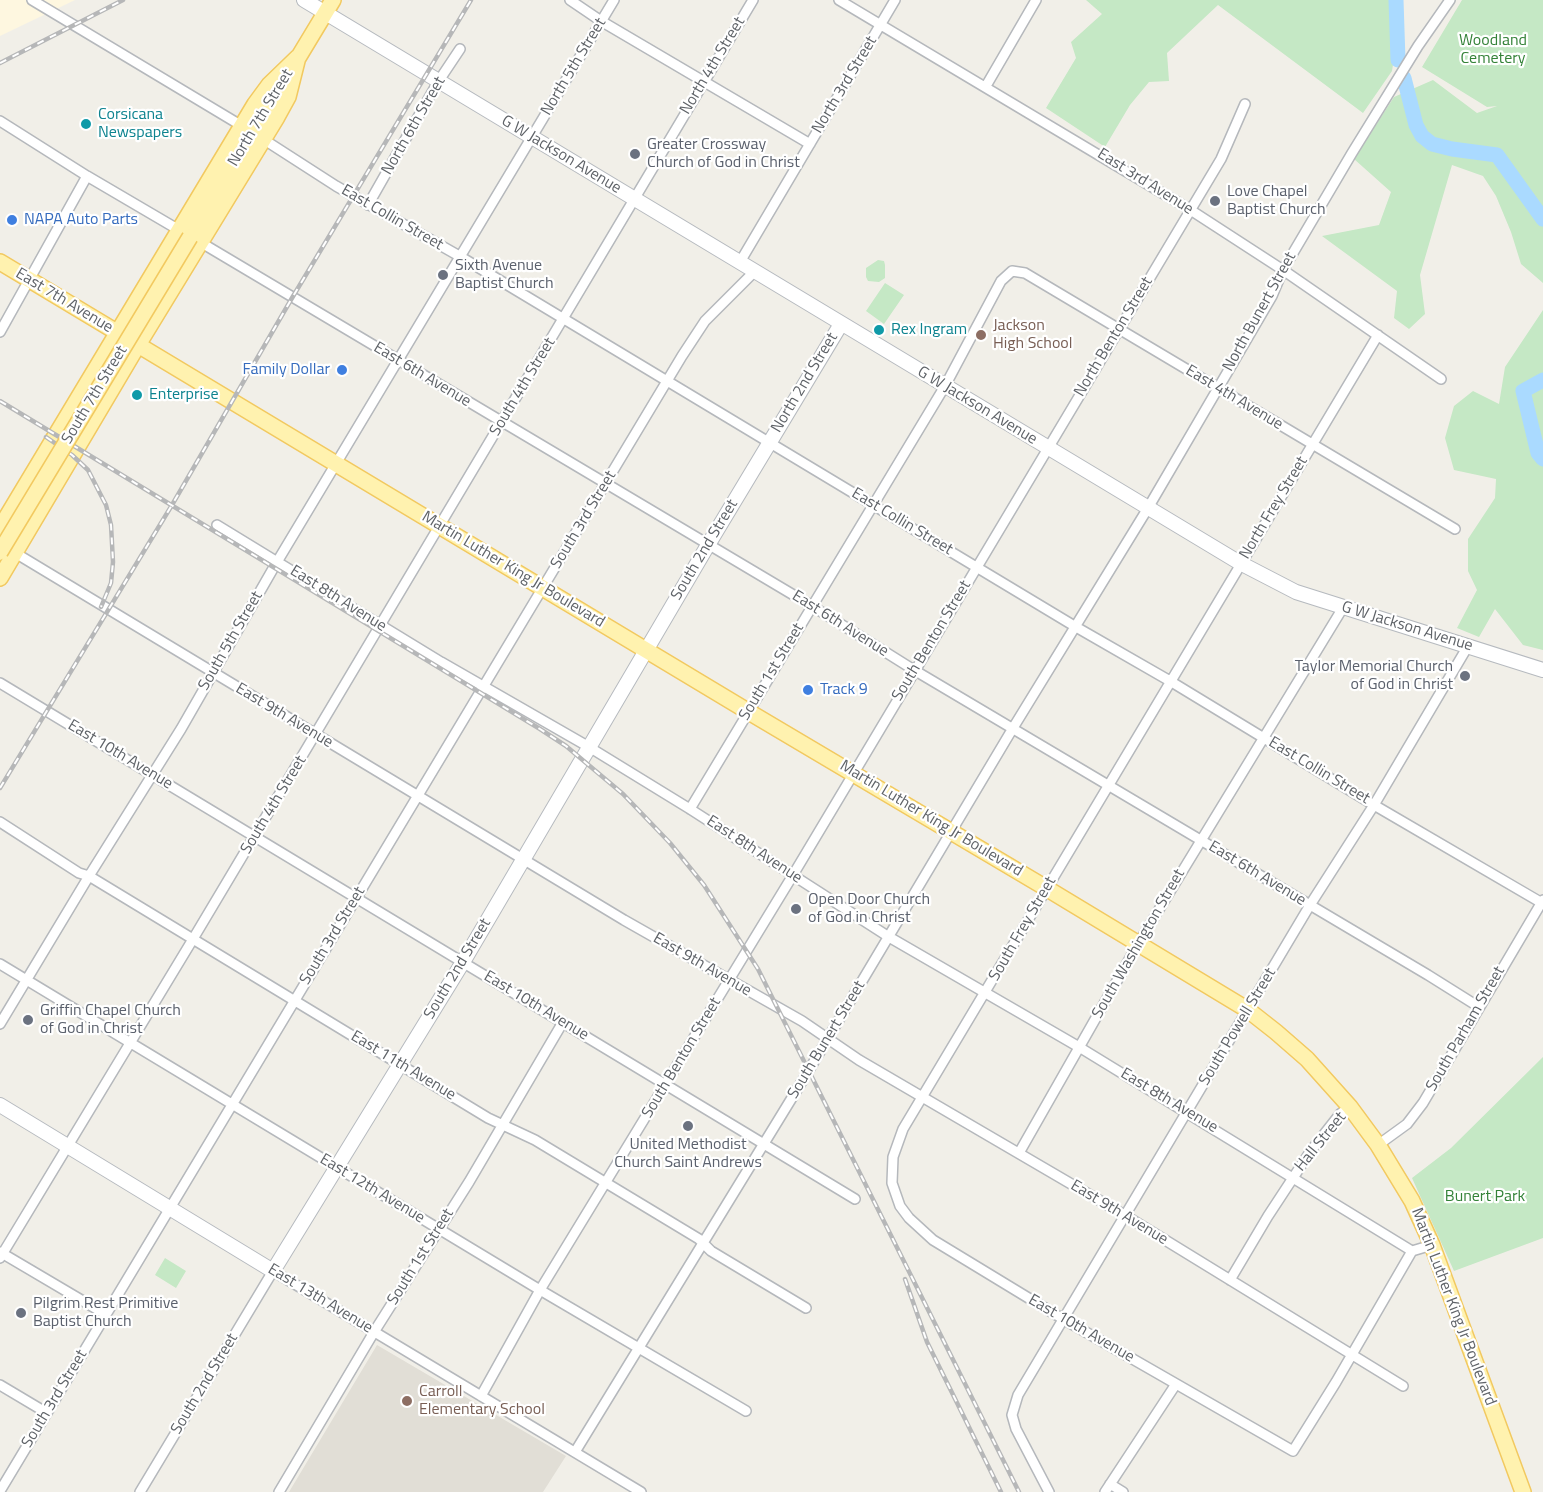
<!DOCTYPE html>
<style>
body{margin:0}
canvas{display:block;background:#f1efe8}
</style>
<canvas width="1543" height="1492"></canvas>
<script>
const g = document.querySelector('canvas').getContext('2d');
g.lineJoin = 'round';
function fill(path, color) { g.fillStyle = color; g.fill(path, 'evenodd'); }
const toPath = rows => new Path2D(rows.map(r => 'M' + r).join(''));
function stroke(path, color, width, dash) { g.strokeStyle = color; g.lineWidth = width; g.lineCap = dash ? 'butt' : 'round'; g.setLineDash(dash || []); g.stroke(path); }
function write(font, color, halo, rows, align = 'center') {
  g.font = font + ' "Titillium Web",sans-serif'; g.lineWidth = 4.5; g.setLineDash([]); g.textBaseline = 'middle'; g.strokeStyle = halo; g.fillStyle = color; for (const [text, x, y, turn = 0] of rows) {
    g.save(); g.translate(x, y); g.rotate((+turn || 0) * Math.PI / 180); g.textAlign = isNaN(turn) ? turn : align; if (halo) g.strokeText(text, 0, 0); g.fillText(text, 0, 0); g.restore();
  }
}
fill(toPath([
 [0,0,75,0,0,36]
]), '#fef7e0');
fill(toPath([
 [377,1345,566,1456,543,1492,289,1492]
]), '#e1ded6');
fill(toPath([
 [1086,0,1403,0,1392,71,1363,113,1218,5,1167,53,1169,81,1149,82,1130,105,1105,147,1046,108,1076,58,1071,42,1102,14],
 [1462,0,1543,0,1543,283,1521,264,1511,232,1496,196,1483,176,1452,165,1420,275,1425,314,1409,329,1394,318,1397,291,1322,236,1379,225,1391,192,1354,159,1394,97,1433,80,1477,113,1497,106,1487,107,1422,67],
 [878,260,884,261,885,265,885,278,879,282,868,281,866,277,866,268],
 [885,283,904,295,884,324,866,311],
 [1543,310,1543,650,1523,645,1495,609,1479,637,1457,628,1477,590,1468,571,1468,539,1495,498,1496,479,1454,470,1445,438,1454,406,1473,391,1499,404,1505,367],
 [1543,1057,1543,1238,1454,1271,1412,1178,1451,1148],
 [165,1258,186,1271,176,1288,155,1275]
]), '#c5e8c5');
stroke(toPath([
 [1396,0,1398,60],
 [1404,78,1416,125,1422,136,1432,144,1452,149,1497,155,1543,219],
 [1543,380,1523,391,1538,453,1543,459]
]), '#aadaff', 15);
const street = toPath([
 [32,0,242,126],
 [570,0,601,21,810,144],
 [839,0,1189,209,1283,270,1441,379],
 [986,86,1036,0],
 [0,121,87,176,179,230],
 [263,139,336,186,461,257,1076,627,1170,681,1374,805,1542,903],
 [368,205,438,82,460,49],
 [200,242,812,606,914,670,1428,975,1479,1007],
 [740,262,895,0],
 [0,332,87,176],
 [1378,335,903,1129,893,1157,892,1183,900,1206,909,1218,933,1240,1063,1319,1293,1451,1336,1382,1412,1251,1432,1245],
 [217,525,441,662,589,747,690,809,889,937,1079,1047,1412,1251],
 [12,551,624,920,802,1021,859,1060,1126,1216,1403,1386],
 [0,683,855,1199],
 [690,809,945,386,1001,281,1012,271,1025,273,1455,529],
 [0,822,79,873,89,876,488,1118,535,1140,699,1239,711,1251,806,1308],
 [0,964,540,1290,746,1411],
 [0,1024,89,876,181,729,274,567,614,0],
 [1378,1145,1407,1124,1423,1103,1543,900],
 [1019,1153,1138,944,1344,606],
 [0,1252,105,1314],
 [0,1258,193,939,753,0],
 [1230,1280,1268,1216,1310,1152,1340,1114,1350,1107],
 [0,1385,47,1413],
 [481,1396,540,1290,793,875,1221,159,1245,104],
 [575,1452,809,1070,1013,728,1148,508,1272,296,1283,270,1352,153,1418,46,1450,0],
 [1110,1484,1123,1492],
 [0,1491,682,356,705,321,755,271],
 [140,1492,273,1271,641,1492],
 [279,1492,374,1332,469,1182,563,1022],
 [1049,1492,1016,1429,1012,1415,1018,1395,1310,905,1374,805,1468,646],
 [1105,1492,1176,1384]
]);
const secondary = toPath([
 [304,0,1240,563,1296,592,1543,670],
 [0,1105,273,1271,463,962,708,545,841,324]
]);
const primary = toPath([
 [190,237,333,0],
 [0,262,749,712,1046,888,1248,1010,1276,1032,1307,1059,1350,1107,1378,1145,1412,1201,1432,1245,1523,1492],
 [0,528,255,104,269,85,298,57],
 [0,578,138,345,277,117,288,97,298,57]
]);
stroke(street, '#b5b8bc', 12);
stroke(secondary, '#b6babf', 16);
stroke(primary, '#f2c960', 18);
stroke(street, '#fff', 9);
stroke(secondary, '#fff', 14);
stroke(primary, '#fff2af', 15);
const rail = toPath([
 [0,63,123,0],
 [0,401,540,729,566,746,623,794,670,843,704,885,758,969,1019,1492],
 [46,437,72,455,88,470,106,505,111,525,113,562,111,583,101,607],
 [0,788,172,505,292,298,471,0],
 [905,1279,927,1342,1001,1492]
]);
stroke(rail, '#b6b7b8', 4.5);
stroke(rail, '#fff', 2, [7]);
const primaryBridge = toPath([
 [0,552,190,237]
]);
stroke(primaryBridge, '#f2c960', 18, []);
stroke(primaryBridge, '#fff2af', 15);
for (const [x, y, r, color] of [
 [86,124,6,"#0f9aa8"],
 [635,154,6,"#6b7280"],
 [1215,201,6,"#6b7280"],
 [12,220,6,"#3f7fe0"],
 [443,275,6,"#6b7280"],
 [879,330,6,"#0f9aa8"],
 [981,335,6,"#8d6e63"],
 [342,370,6,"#3f7fe0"],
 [137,395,6,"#0f9aa8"],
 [1465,676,6,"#6b7280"],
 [808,690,6,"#3f7fe0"],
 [796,909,6,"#6b7280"],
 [28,1020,6,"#6b7280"],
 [688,1126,6,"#6b7280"],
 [21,1313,6,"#6b7280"],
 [407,1401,6,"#8d6e63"]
]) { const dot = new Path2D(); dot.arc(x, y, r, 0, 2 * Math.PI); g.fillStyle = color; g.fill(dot); stroke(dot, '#fff', 2); }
write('16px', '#348238', '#fff', [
 ["Woodland",1493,41],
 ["Cemetery",1493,59],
 ["Bunert Park",1485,1197]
]);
write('16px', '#5f6368', '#fff', [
 ["North 4th Street",713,66,-59],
 ["North 5th Street",574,67,-59],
 ["North 3rd Street",845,85,-59],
 ["North 7th Street",261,118,-59],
 ["North 6th Street",414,126,-60],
 ["G W Jackson Avenue",561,155,31],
 ["East 3rd Avenue",1145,182,32],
 ["East Collin Street",392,218,30],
 ["East 7th Avenue",64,301,31],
 ["North Bunert Street",1260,312,-61],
 ["North Benton Street",1114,337,-59],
 ["East 6th Avenue",422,375,31],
 ["North 2nd Street",805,383,-59],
 ["South 4th Street",523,387,-59],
 ["South 7th Street",95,395,-59],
 ["East 4th Avenue",1234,398,31],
 ["G W Jackson Avenue",977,406,31],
 ["North Frey Street",1274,508,-59],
 ["South 3rd Street",584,520,-59],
 ["East Collin Street",902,522,31],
 ["South 2nd Street",705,550,-59],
 ["Martin Luther King Jr Boulevard",513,570,31],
 ["East 8th Avenue",338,599,32],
 ["East 6th Avenue",840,624,32],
 ["G W Jackson Avenue",1407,627,17],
 ["South 5th Street",231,641,-60],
 ["South Benton Street",932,641,-59],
 ["South 1st Street",772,672,-59],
 ["East 9th Avenue",284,716,31],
 ["East 10th Avenue",120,755,31],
 ["East Collin Street",1319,771,31],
 ["South 4th Street",274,805,-59],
 ["Martin Luther King Jr Boulevard",931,819,31],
 ["East 8th Avenue",754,850,33],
 ["East 6th Avenue",1257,874,31],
 ["South Frey Street",1023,929,-60],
 ["South 3rd Street",333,936,-59],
 ["South Washington Street",1139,944,-60],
 ["East 9th Avenue",702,965,30],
 ["South 2nd Street",458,969,-59],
 ["East 10th Avenue",536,1006,31],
 ["South Powell Street",1238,1027,-59],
 ["South Parham Street",1466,1029,-60],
 ["South Bunert Street",827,1040,-59],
 ["South Benton Street",682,1058,-59],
 ["East 11th Avenue",403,1066,31],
 ["East 8th Avenue",1169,1101,31],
 ["Hall Street",1321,1142,-51],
 ["East 12th Avenue",372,1189,31],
 ["East 9th Avenue",1119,1213,31],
 ["South 1st Street",421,1257,-58],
 ["East 13th Avenue",320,1299,31],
 ["Martin Luther King Jr Boulevard",1453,1307,69],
 ["East 10th Avenue",1081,1329,30],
 ["South 2nd Street",205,1384,-59],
 ["South 3rd Street",55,1399,-59]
]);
write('16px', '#0d838f', '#fff', [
 ["Corsicana",98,115],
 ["Newspapers",98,133],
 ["Rex Ingram",891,330],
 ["Enterprise",149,395]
], 'left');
write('16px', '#5b616d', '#fff', [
 ["Greater Crossway",647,145],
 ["Church of God in Christ",647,163],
 ["Love Chapel",1227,192],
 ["Baptist Church",1227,210],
 ["Sixth Avenue",455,266],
 ["Baptist Church",455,284],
 ["Taylor Memorial Church",1453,667,"right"],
 ["of God in Christ",1453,685,"right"],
 ["Open Door Church",808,900],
 ["of God in Christ",808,918],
 ["Griffin Chapel Church",40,1011],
 ["of God in Christ",40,1029],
 ["United Methodist",688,1145,"center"],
 ["Church Saint Andrews",688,1163,"center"],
 ["Pilgrim Rest Primitive",33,1304],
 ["Baptist Church",33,1322]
], 'left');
write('16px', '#366cbe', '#fff', [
 ["NAPA Auto Parts",24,220],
 ["Family Dollar",330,370,"right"],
 ["Track 9",820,690]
], 'left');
write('16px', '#785e54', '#fff', [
 ["Jackson",993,326],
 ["High School",993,344],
 ["Carroll",419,1392],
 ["Elementary School",419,1410]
], 'left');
</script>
